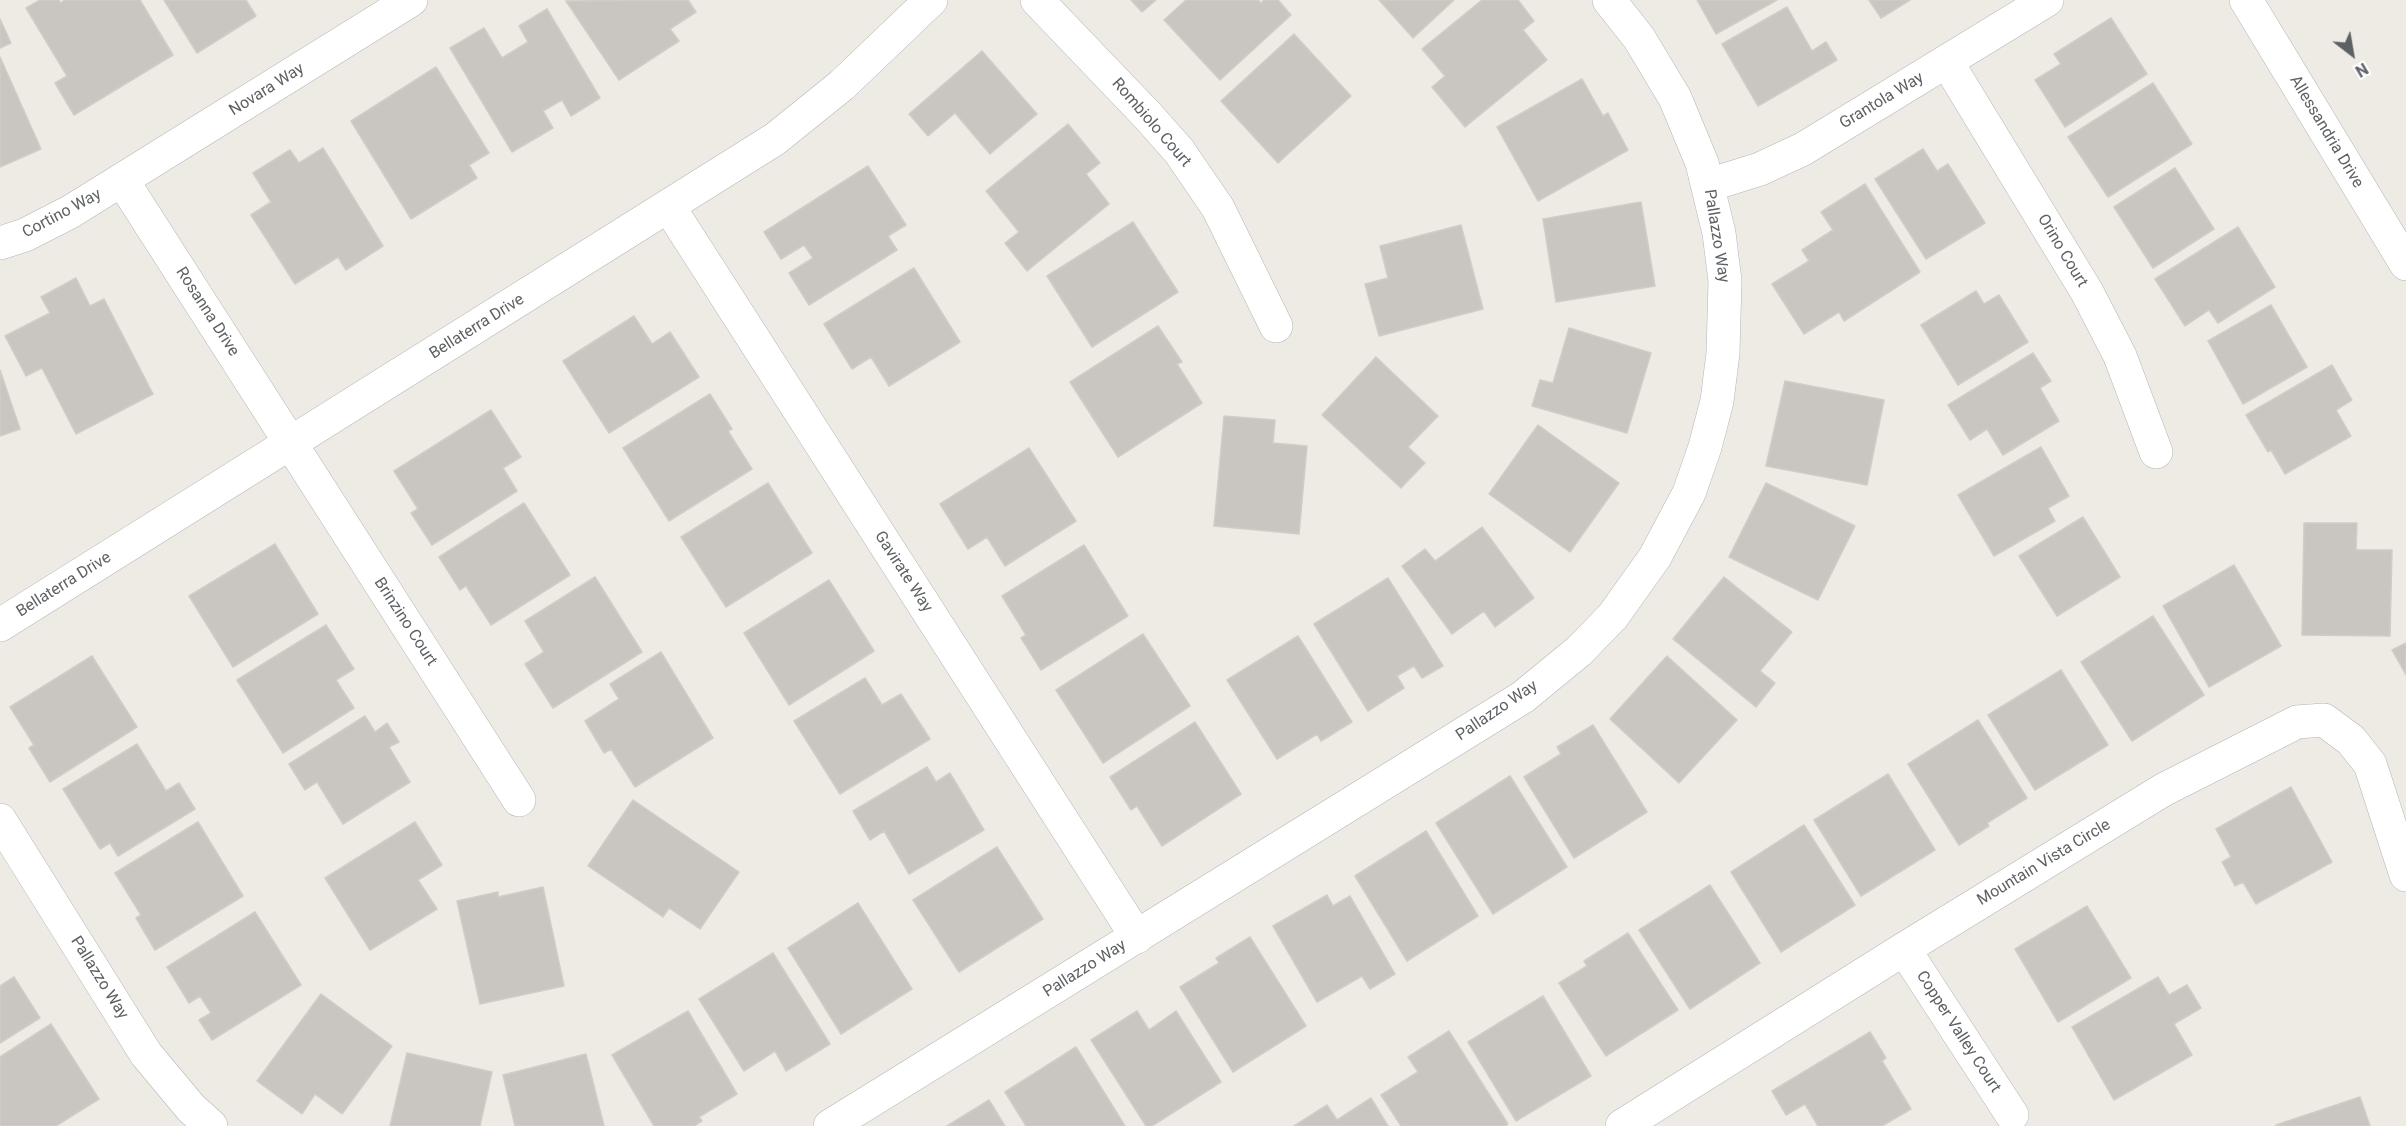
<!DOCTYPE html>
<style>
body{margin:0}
#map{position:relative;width:2406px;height:1126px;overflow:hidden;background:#eeebe5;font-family:Roboto,sans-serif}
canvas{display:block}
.north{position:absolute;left:2322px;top:24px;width:60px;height:60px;-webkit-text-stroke:4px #fff;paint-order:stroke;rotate:149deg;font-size:16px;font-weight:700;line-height:24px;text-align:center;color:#5d6164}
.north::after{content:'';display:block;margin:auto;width:21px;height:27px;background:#5d6164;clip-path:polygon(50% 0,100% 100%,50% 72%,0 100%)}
</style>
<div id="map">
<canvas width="2406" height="1126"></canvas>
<div class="north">N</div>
</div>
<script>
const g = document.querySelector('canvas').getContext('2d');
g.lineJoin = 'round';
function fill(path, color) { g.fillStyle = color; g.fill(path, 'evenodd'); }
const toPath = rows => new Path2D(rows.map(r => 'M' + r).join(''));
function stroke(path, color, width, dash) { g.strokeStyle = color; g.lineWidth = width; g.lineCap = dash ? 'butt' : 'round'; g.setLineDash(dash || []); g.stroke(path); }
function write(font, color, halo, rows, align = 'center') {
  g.font = font + ' Roboto,sans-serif'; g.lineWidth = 4.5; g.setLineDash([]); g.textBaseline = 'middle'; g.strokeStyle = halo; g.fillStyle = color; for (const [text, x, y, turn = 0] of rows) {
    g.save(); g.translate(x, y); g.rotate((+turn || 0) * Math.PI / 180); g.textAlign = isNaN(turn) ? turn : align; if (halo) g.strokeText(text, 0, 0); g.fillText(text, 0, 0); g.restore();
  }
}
const building = toPath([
 [40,0,59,0,60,3,65,0,140,0,173,55,74,115,55,83,67,76,26,8,40,0],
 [164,0,246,0,256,16,197,53,164,0],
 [688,0,696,12,670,29,679,41,619,80,566,1,688,0],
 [1131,0,1156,0,1142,12,1131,0],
 [1186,0,1258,0,1261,3,1264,0,1278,0,1291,15,1220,80,1164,20,1186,0],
 [1379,0,1454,0,1413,38,1379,0],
 [1482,0,1518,0,1534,21,1523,30,1547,60,1465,127,1432,87,1445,76,1422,49,1482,0],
 [1697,0,1777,0,1716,34,1697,0],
 [1869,0,1910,0,1881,18,1869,0],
 [1787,7,1812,51,1826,42,1837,60,1758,106,1722,44,1787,7],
 [547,9,600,98,571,116,562,100,543,111,553,128,512,152,450,48,484,28,502,58,528,42,519,26,547,9],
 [2111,18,2147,74,2065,127,2035,80,2061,64,2054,54,2111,18],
 [0,19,11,43,0,48,0,19],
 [1294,34,1351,96,1278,163,1221,101,1294,34],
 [982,51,1037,114,990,154,955,113,928,136,909,114,982,51],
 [0,57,41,149,0,167,0,57],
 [436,67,489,153,469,165,477,178,411,219,351,121,436,67],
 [1582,79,1603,116,1608,113,1628,150,1538,201,1497,127,1582,79],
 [2153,83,2192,144,2108,197,2068,137,2153,83],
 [1068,124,1100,163,1086,174,1109,204,1027,271,1005,243,1019,232,986,191,1068,124],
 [323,148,383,246,346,270,338,257,295,284,251,215,271,202,253,173,290,150,299,163,323,148],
 [1923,149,1937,171,1948,164,1985,223,1926,259,1875,179,1923,149],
 [868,166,906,225,888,236,897,250,809,305,789,273,813,258,804,245,781,259,764,232,868,166],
 [2175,168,2214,229,2153,268,2114,207,2175,168],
 [1865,184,1920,272,1844,321,1839,312,1804,334,1772,284,1809,261,1802,250,1833,230,1821,212,1865,184],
 [1641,202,1655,286,1556,302,1543,219,1641,202],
 [1133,222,1178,292,1092,347,1047,276,1133,222],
 [1461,225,1483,309,1379,336,1365,284,1388,278,1380,246,1461,225],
 [2238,227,2275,287,2218,323,2209,310,2185,326,2155,279,2238,227],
 [914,268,960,342,889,386,871,357,852,369,824,324,914,268],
 [76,278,90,306,104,299,153,394,76,434,42,368,26,376,5,336,50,313,41,297,76,278],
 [1976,291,1984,304,1999,295,2028,342,1958,385,1921,325,1976,291],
 [2271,305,2307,367,2243,404,2208,341,2271,305],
 [634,316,652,344,670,332,699,377,609,433,563,361,634,316],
 [1158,326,1182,362,1177,364,1202,403,1118,457,1070,382,1158,326],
 [1569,328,1651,353,1627,433,1532,406,1540,380,1553,383,1569,328],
 [2033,353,2051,381,2040,388,2059,421,2003,455,1987,429,1970,440,1948,405,2033,353],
 [1376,357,1438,416,1408,447,1425,463,1401,488,1322,415,1376,357],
 [2332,365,2352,400,2336,410,2351,436,2285,474,2271,450,2268,452,2246,415,2332,365],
 [0,370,20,429,0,436,0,370],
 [1785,381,1884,400,1867,485,1766,466,1785,381],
 [710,394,732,429,728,431,752,469,669,521,623,448,710,394],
 [491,410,521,457,503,468,517,491,432,545,411,513,418,509,394,471,491,410],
 [1224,416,1275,420,1273,443,1307,446,1299,534,1214,526,1224,416],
 [1538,425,1619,483,1570,552,1489,494,1538,425],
 [2041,447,2069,496,2048,508,2055,521,1994,556,1958,495,2041,447],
 [1029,448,1076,521,1005,566,987,537,968,549,940,504,1029,448],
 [768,483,812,553,726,607,681,537,768,483],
 [1766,483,1855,526,1818,600,1729,557,1766,483],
 [524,503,570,575,491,625,466,586,460,590,439,557,524,503],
 [2083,517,2120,577,2057,616,2019,556,2083,517],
 [2304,523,2357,523,2356,550,2392,550,2390,636,2302,635,2304,523],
 [1482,527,1534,598,1495,627,1484,611,1452,634,1402,566,1425,549,1435,561,1482,527],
 [275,544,318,614,233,667,189,596,275,544],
 [1084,545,1128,616,1041,670,1021,638,1026,635,1002,596,1084,545],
 [2234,565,2281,646,2209,687,2163,606,2234,565],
 [595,577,642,652,553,708,525,664,544,652,525,621,595,577],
 [1724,577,1792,632,1760,671,1775,683,1756,707,1673,639,1724,577],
 [1388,578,1443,666,1422,678,1414,666,1397,676,1404,688,1368,711,1314,624,1388,578],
 [829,580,874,651,789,705,744,633,829,580],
 [2153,616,2204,695,2132,741,2081,662,2153,616],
 [326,625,354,669,336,680,354,708,283,753,237,680,326,625],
 [1143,634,1190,706,1103,763,1056,690,1143,634],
 [1298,636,1352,722,1321,741,1317,734,1277,759,1227,680,1298,636],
 [2406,643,2406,675,2392,650,2406,643],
 [661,652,713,738,635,787,611,749,604,753,585,721,619,699,610,684,661,652],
 [92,656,137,727,50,782,29,748,34,745,10,707,92,656],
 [1667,656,1737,720,1679,783,1610,719,1667,656],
 [2061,670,2108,745,2035,790,1988,715,2061,670],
 [865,678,882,705,901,694,930,739,840,794,794,721,865,678],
 [365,716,375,732,387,723,399,742,389,747,410,782,343,824,317,782,305,790,289,764,365,716],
 [1978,720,2027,798,1987,823,1989,826,1959,845,1908,764,1978,720],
 [1195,722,1241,794,1162,846,1137,806,1131,810,1110,777,1195,722],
 [1593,725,1647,812,1574,858,1524,777,1561,754,1557,747,1593,725],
 [137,744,166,791,179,783,195,809,118,856,110,843,100,849,63,789,137,744],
 [927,767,936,782,950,773,984,830,909,874,884,831,870,840,853,811,927,767],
 [1888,774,1935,850,1861,896,1814,820,1888,774],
 [1510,776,1567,867,1493,914,1436,823,1510,776],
 [2291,787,2332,862,2256,904,2243,882,2235,886,2222,862,2231,857,2216,829,2291,787],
 [633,800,739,872,700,929,669,908,663,917,588,866,633,800],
 [198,822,243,896,155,950,136,918,141,915,115,873,198,822],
 [415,822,442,865,418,880,437,909,370,950,325,878,415,822],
 [1804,825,1855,905,1781,952,1731,872,1804,825],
 [1426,831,1478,916,1407,961,1355,876,1426,831],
 [997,847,1043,919,959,972,913,900,997,847],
 [1710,885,1760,963,1690,1009,1639,930,1710,885],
 [543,887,564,986,480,1004,457,901,498,892,498,897,543,887],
 [1327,895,1333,906,1350,896,1395,974,1370,989,1362,976,1317,1002,1273,926,1327,895],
 [858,903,912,989,841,1034,788,948,858,903],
 [2087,906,2131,978,2058,1022,2015,949,2087,906],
 [255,912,301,985,212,1040,199,1020,211,1013,200,996,189,1003,167,967,255,912],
 [1628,933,1678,1010,1606,1056,1559,983,1587,966,1584,961,1628,933],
 [1250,937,1306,1026,1233,1072,1180,987,1219,963,1216,958,1250,937],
 [773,953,830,1044,786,1071,775,1051,744,1071,699,999,773,953],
 [14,977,40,1018,0,1043,0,986,14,977],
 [2158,977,2169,995,2187,985,2201,1008,2174,1024,2192,1055,2114,1100,2072,1027,2158,977],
 [321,994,392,1046,342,1114,315,1094,302,1114,257,1081,321,994],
 [1543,996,1591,1076,1516,1121,1468,1042,1543,996],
 [688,1011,737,1094,699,1117,702,1121,694,1126,654,1126,612,1055,688,1011],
 [1137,1011,1149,1030,1176,1011,1221,1082,1152,1126,1146,1126,1091,1040,1137,1011],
 [51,1024,99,1099,56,1126,0,1126,0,1057,51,1024],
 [1449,1031,1508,1124,1505,1126,1401,1126,1381,1095,1418,1072,1408,1057,1449,1031],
 [1870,1032,1886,1058,1882,1061,1911,1109,1882,1126,1818,1126,1805,1104,1786,1115,1772,1091,1870,1032],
 [1076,1047,1125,1126,1026,1126,1005,1092,1076,1047],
 [407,1053,492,1072,480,1126,390,1126,407,1053],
 [586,1054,604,1126,515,1126,503,1075,586,1054],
 [2360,1097,2370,1126,2276,1126,2276,1125,2360,1097],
 [1371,1098,1388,1126,1294,1126,1327,1105,1337,1120,1371,1098],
 [989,1100,1005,1126,947,1126,989,1100]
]);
fill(building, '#c9c6c1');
stroke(building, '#d2ccc4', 1.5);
const minor = toPath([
 [1037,0,1148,116,1179,151,1218,208,1276,326],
 [2246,0,2406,264],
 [1947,62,2087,292,2120,356,2156,452],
 [122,180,519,800],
 [1709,185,1760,169,1803,149,2047,0],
 [669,207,1137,937],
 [0,243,25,235,70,212,411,0],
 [0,625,775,139,842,85,931,0],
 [0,820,146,1054,191,1108,211,1126],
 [1904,949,2012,1115],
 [830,1126,1523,697,1579,651,1613,616,1655,557,1689,493,1705,447,1717,401,1723,353,1725,281,1719,233,1702,163,1675,98,1639,38,1609,0],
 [1622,1126,1904,949,2163,790,2297,722,2324,720,2351,740,2370,764,2406,875]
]);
stroke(minor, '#b2b5b8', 34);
stroke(minor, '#fff', 33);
write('16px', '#5d6164', '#fff', [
 ["Novara Way",267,90,-32],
 ["Grantola Way",1882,101,-31],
 ["Rombiolo Court",1151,123,49],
 ["Allessandria Drive",2326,132,59],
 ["Cortino Way",62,214,-28],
 ["Pallazzo Way",1716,236,81],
 ["Orino Court",2062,251,59],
 ["Rosanna Drive",207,312,57],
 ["Bellaterra Drive",477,327,-32],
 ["Gavirate Way",903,572,57],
 ["Bellaterra Drive",64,585,-32],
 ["Brinzino Court",405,622,57],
 ["Pallazzo Way",1497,711,-34],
 ["Mountain Vista Circle",2044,863,-31],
 ["Pallazzo Way",1085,969,-32],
 ["Pallazzo Way",99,978,58],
 ["Copper Valley Court",1958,1032,57]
]);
</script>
